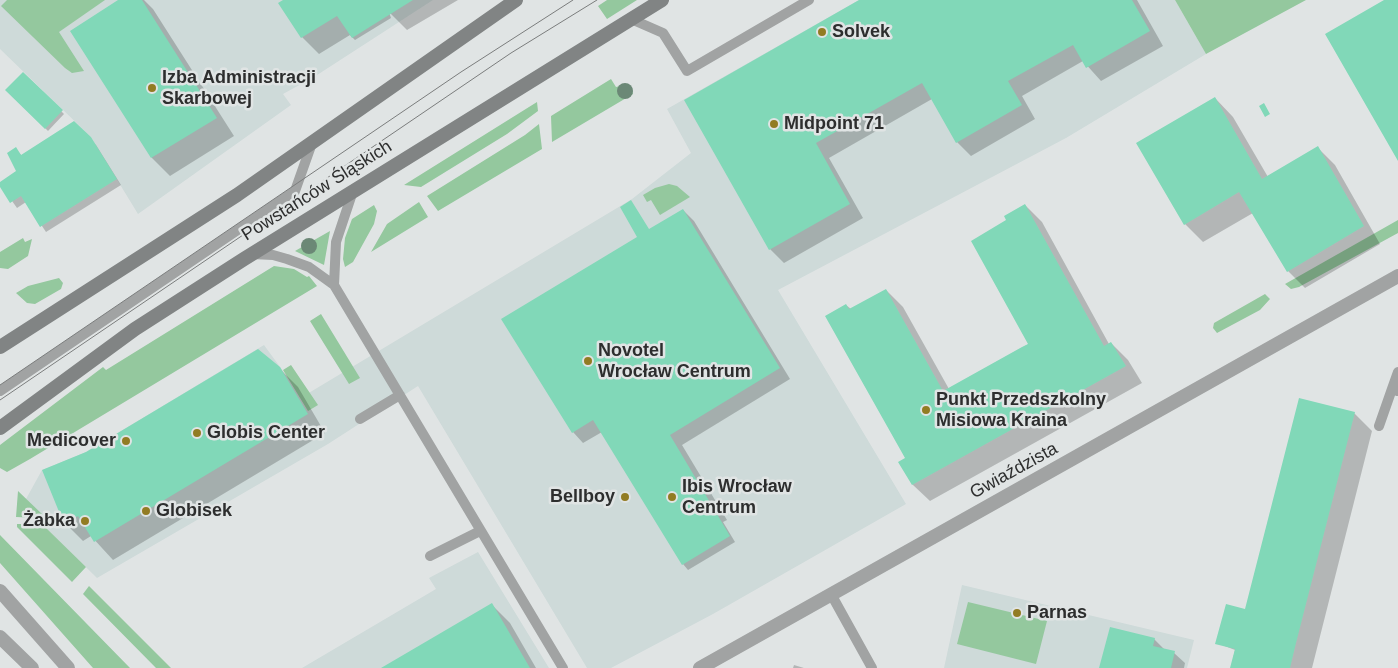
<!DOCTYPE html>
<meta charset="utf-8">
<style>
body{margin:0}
canvas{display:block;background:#e0e4e4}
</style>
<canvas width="1398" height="668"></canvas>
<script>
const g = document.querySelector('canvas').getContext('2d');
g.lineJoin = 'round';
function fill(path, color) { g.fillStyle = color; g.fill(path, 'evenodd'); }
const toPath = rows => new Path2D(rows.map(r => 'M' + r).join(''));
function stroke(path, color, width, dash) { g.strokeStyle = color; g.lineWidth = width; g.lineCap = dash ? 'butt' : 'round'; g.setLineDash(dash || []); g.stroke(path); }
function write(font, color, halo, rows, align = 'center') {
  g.font = font + ' Arial,sans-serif'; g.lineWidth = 5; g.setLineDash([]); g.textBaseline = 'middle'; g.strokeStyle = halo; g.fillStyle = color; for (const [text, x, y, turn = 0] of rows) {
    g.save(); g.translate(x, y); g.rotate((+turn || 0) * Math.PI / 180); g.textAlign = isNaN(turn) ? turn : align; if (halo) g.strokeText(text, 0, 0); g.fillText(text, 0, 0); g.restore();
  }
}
fill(toPath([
 [0,0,433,0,314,77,283,94,291,105,138,214,91,137,0,49],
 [859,0,1175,0,1206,54,1066,138,778,290,906,504,713,614,611,668,587,668,418,386,328,444,97,578,42,524,26,499,42,470,86,452,264,345,302,397,632,199,691,153,667,109],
 [478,552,549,668,302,668,436,589,429,578],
 [962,585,1194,640,1187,668,944,668]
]), '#cedad9');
fill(toPath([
 [7,0,105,0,59,32,84,71,72,73,65,68,1,6],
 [607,0,637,0,607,19,598,6],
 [1175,0,1306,0,1206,54],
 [611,79,616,87,627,84,631,87,633,94,552,142,551,116],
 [537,102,538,111,507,134,421,187,404,185],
 [539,124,542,149,438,211,427,196,525,135],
 [669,184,677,186,690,197,660,215,651,200,647,202,643,195,655,188],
 [419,202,428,217,371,252,387,224],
 [374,205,377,211,374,224,353,262,345,267,343,259,345,238,352,219],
 [1398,220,1398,233,1299,287,1291,289,1285,284],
 [330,231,324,265,295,251],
 [23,238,25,242,32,239,28,256,8,269,0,268,0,252],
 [274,266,294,269,307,277,309,276,317,286,30,459,7,472,0,468,0,445,103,367,106,370],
 [59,278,63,283,61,289,35,304,27,303,16,293,28,286],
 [1265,294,1270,299,1260,310,1217,333,1213,328,1214,323],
 [321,314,360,378,349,384,310,321],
 [291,365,318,405,308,411,283,370],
 [18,491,43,515,40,518,16,517],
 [17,524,42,524,86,567,72,582,17,527],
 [0,535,42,578,130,668,93,668,0,563],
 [89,586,171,668,156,668,83,594],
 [968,602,1047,621,1036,664,957,644]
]), '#94c89e');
fill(toPath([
 [120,0,144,0,153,9,234,136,170,176,152,158],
 [285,0,458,0,407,30,389,12,391,18,355,40,350,35,319,54,302,37],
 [861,0,1137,0,1163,46,1101,81,1083,61,1022,96,1035,119,971,156,957,142,932,99,829,158,863,218,784,263,770,249],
 [23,73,64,114,48,131,7,90],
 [1215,98,1233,117,1268,177,1318,148,1335,165,1380,244,1305,288,1288,271,1253,213,1203,242,1185,224],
 [74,123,96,145,121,185,46,232,26,202,17,208,0,184,18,171,16,149,22,156],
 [1025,205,1042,222,1109,344,1111,343,1128,360,1142,383,930,501,913,485,907,458,846,305,851,309,886,290,903,307,949,389,1029,344,1008,221],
 [683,210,694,221,790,379,682,445,727,520,723,522,735,542,688,570,683,564,602,432,583,443,573,432,650,231],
 [279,368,298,387,325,433,113,560,91,536,83,541,65,523],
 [1354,413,1372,431,1312,668,1231,668,1235,650,1217,643,1245,612],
 [492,605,510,623,536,668,383,668],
 [1154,639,1165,650,1174,653,1185,663,1184,668,1101,668],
 [794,665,804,668,793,668]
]), '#0003');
fill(toPath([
 [118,0,142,0,217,118,151,158,70,31],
 [283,0,413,0,352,38,337,16,301,38,278,3],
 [859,0,1132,0,1150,31,1086,68,1073,45,1008,81,1022,105,956,143,922,83,816,143,850,204,769,250,684,100],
 [1384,0,1398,0,1398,161,1325,34],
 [23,72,63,110,45,129,5,90],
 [1215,97,1262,179,1318,146,1364,226,1287,272,1239,192,1184,225,1136,143],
 [1264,103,1270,114,1265,117,1259,106],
 [74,121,91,137,117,179,40,227,21,196,10,203,0,187,0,182,16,171,7,153,16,147,21,155],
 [631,200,649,229,683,209,780,368,670,435,730,536,682,565,593,420,572,433,501,319,637,237,620,207],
 [1025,204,1104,346,1111,342,1126,366,912,485,898,462,905,458,825,316,846,304,849,309,886,289,943,391,1022,347,1028,344,971,241,1006,220,1004,216],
 [258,349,280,367,308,414,94,542,78,516,64,524,42,470,86,452],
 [1299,398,1355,412,1296,643,1290,668,1230,668,1235,649,1215,644,1226,604,1245,609],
 [492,603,530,668,381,668],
 [1110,627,1155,638,1153,646,1175,651,1171,668,1099,668]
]), '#81d8b8');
stroke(toPath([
 [631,19,663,33,687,71,809,0],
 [252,254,273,255,287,259,309,267,334,285,563,668],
 [334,285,336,242,353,191],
 [0,391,295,191,312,143],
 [1397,391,1393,386,1398,372],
 [360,419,400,395],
 [1379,426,1393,386],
 [430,556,480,531],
 [831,594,872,668]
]), '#a1a3a3', 10);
stroke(toPath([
 [700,668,1398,276]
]), '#a1a3a3', 14);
stroke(toPath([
 [0,591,68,668],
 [0,637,32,668]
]), '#a1a3a3', 14);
stroke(toPath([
 [0,347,237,195,516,0],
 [0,428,135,329,244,259,662,0]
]), '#818484', 14);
stroke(toPath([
 [0,385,461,72,573,0],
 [0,400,511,53,597,0]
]), '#7b7d7d', 1);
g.fillStyle = '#6b8876';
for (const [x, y] of [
 [625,91],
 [309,246]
]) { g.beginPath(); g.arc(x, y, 8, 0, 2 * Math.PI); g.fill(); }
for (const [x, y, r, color] of [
 [822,32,5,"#927c23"],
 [152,88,5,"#927c23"],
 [774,124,5,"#927c23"],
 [588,361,5,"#927c23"],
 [926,410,5,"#927c23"],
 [197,433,5,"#927c23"],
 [126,441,5,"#927c23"],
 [625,497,5,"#927c23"],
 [672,497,5,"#927c23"],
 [146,511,5,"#927c23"],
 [85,521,5,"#927c23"],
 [1017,613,5,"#927c23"]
]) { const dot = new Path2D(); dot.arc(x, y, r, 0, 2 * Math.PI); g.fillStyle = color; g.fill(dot); stroke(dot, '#e0e4e4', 2); }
write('bold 18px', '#2d2e2e', '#e0e4e4', [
 ["Solvek",832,32],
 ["Izba Administracji",162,78],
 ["Skarbowej",162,99],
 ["Midpoint 71",784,124],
 ["Novotel",598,351],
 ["Wrocław Centrum",598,372],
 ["Punkt Przedszkolny",936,400],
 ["Misiowa Kraina",936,421],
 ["Globis Center",207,433],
 ["Medicover",116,441,"right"],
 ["Ibis Wrocław",682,487],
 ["Centrum",682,508],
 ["Bellboy",615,497,"right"],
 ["Globisek",156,511],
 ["Żabka",75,521,"right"],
 ["Parnas",1027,613]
], 'left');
write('18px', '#2d2e2e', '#e0e4e4', [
 ["Powstańców Śląskich",317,191,-32],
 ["Gwiaździsta",1014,471,-29]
]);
</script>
